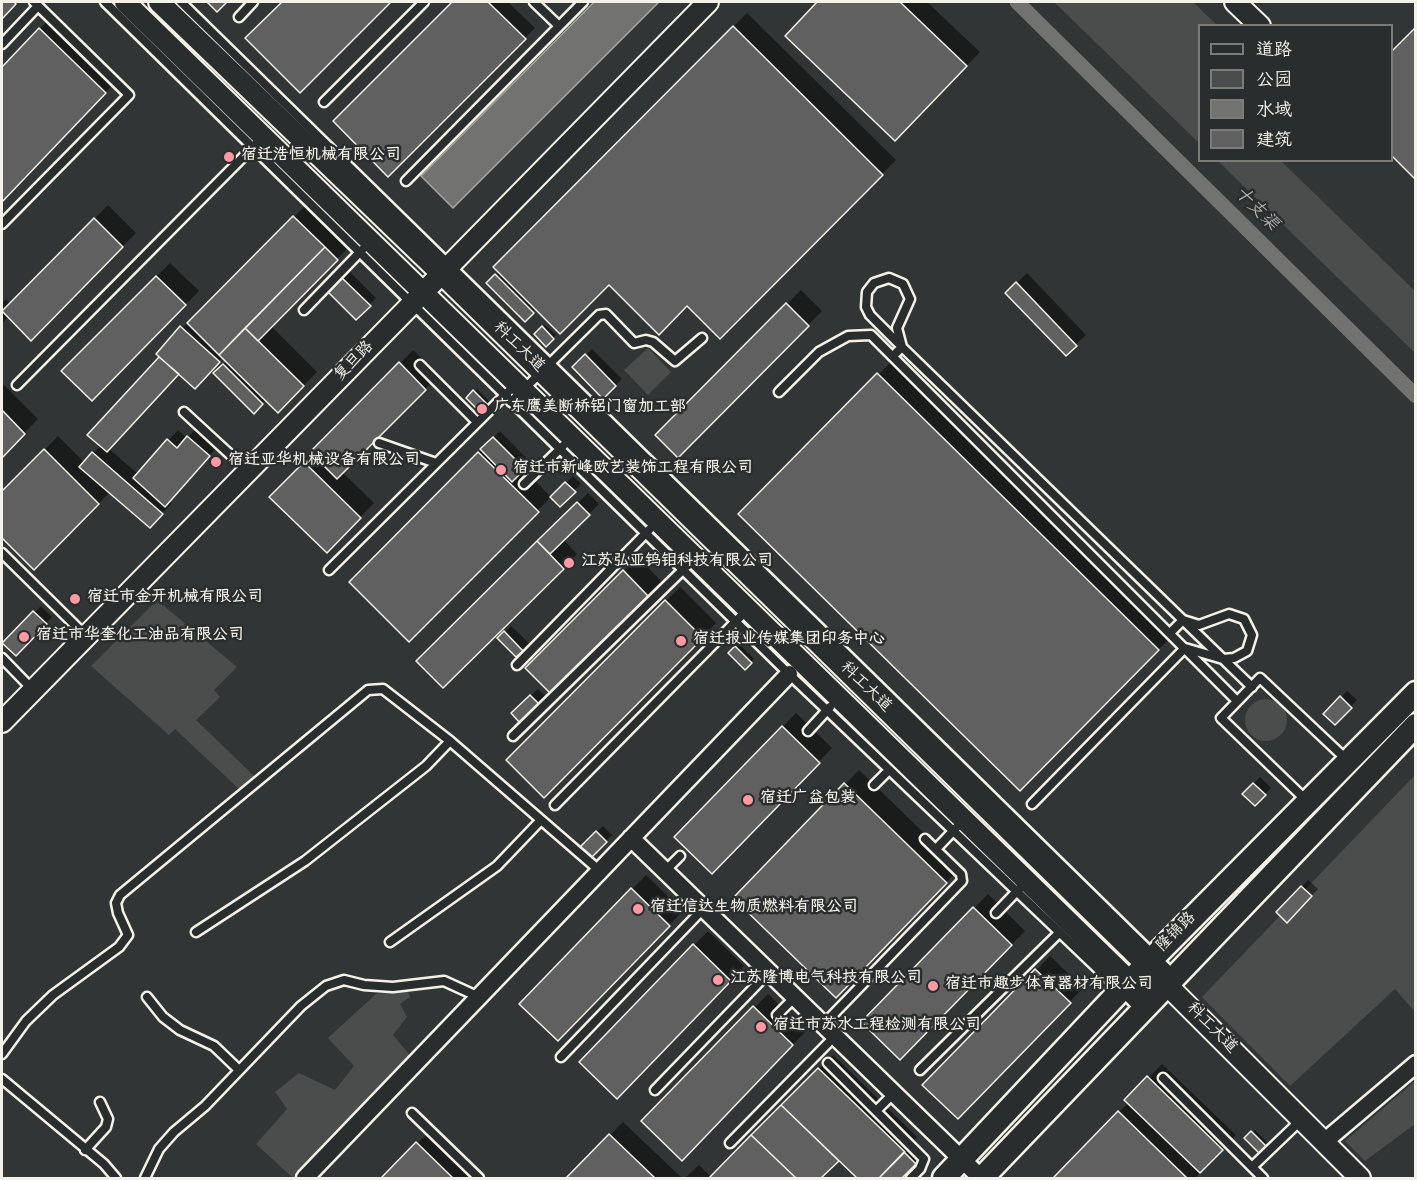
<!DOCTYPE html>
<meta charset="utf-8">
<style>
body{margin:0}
#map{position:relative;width:1417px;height:1180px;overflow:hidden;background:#323535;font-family:"Gochi Hand","LXGW WenKai TC",sans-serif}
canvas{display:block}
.frame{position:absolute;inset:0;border:3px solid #f4f1e8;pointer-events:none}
.legend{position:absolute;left:1198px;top:24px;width:195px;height:138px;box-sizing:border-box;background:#2a2d2e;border:2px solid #7b7b78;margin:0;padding:8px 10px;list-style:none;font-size:18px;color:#f4f1e8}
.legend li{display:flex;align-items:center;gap:12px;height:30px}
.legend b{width:30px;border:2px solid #7b7b78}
</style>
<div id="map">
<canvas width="1417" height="1180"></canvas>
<div class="frame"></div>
<ul class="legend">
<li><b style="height:8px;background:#2a2d2e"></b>道路</li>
<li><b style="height:16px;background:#4b4d4c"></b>公园</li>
<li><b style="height:16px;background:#727370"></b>水域</li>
<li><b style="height:16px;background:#5f605f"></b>建筑</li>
</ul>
</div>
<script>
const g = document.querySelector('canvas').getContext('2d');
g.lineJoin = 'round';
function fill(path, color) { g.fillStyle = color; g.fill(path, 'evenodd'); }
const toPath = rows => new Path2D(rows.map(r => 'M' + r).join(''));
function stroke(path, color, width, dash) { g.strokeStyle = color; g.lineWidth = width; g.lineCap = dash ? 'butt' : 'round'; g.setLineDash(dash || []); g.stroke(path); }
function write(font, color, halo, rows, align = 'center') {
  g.font = font + ' "Gochi Hand","LXGW WenKai TC",sans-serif'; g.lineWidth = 5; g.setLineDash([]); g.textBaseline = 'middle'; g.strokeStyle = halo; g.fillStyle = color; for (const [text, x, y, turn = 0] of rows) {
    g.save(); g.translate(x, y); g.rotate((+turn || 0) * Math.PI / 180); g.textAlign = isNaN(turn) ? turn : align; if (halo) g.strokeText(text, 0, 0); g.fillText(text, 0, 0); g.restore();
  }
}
fill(toPath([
 [1054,2,1193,2,1217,25,1200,26,1199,143],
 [1218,161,1281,161,1415,291,1415,353],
 [648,348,671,372,648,395,624,370],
 [157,600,237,667,214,690,220,697,196,720,254,776,239,789,175,729,169,735,91,666],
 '1245 720a21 21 0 1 1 42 0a21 21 0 1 1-42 0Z',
 [1415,775,1415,1012,1395,989,1290,1086,1202,997],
 [407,989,410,997,400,1004,407,1017,393,1035,412,1058,293,1178,256,1144,287,1109,275,1092,299,1073,335,1090,354,1066,328,1038,376,994],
 [1415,1081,1415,1124,1365,1161,1345,1141]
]), '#4b4d4c');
const water = toPath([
 [594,2,659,2,453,208,421,176,594,2]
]);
fill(water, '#727370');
stroke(water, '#a6a5a0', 1.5);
fill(toPath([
 [284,2,389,2,300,91,247,38],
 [455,2,508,2,535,28,388,174,335,121],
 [819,2,927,2,980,52,908,126,787,35],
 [747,13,896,160,720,337,687,304,609,283,536,308,525,320,488,283,500,272,495,267],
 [53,15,119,78,2,201,2,69],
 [1416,29,1416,177,1392,154,1392,54],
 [308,203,338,233,334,236,347,249,271,326,317,372,278,411,266,399,254,412,215,373,227,361,223,357,205,377,179,373,108,448,138,474,178,430,187,438,198,427,219,445,169,500,172,503,160,516,110,492,34,568,2,536,2,494,58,436,85,463,101,445,89,435,161,357,158,353],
 [108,205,136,233,31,338,9,316,2,323,2,303,6,299,10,304],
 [170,263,199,291,92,399,63,371],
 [350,272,376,298,356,318,330,292],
 [1027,273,1086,335,1066,354,1007,293],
 [801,290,822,311,678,456,657,435],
 [545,325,556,335,546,345,536,334],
 [592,349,622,379,603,397,574,367],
 [413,350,439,375,342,472,374,503,327,551,271,497],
 [892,361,1172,636,1020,789,740,514],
 [2,383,38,419,2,456],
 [477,389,491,403,481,411,468,398],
 [500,431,530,462,523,469,551,497,409,640,351,582],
 [573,476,581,484,560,505,552,497],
 [588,493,599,504,563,539,577,554,443,686,418,661],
 [638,557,661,581,550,691,527,668],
 [680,587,716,623,544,796,508,760],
 [41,606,52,617,16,654,4,643],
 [511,626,529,643,516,655,499,638],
 [739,644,754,659,745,667,731,653],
 [538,689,545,696,520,720,513,713],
 [1347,691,1357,700,1335,723,1325,714],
 [796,713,832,748,712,872,676,837],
 [859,770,960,868,836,996,735,898],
 [1260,777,1271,788,1255,804,1244,794],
 [603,826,612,835,591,856,582,847],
 [646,875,683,911,558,1039,521,1004],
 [1308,880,1318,889,1287,921,1278,912],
 [988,894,1025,931,900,1058,863,1022],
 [708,931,744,966,617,1097,581,1062],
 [1050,956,1083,988,958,1117,924,1085],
 [768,994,806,1031,682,1159,643,1121],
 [833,1055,917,1137,913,1141,925,1153,900,1178,859,1178,839,1159,822,1177,823,1178,685,1178,699,1165,712,1178],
 [1162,1064,1236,1135,1195,1178,1055,1178,1129,1102,1127,1100],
 [623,1122,682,1178,568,1178],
 [431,1130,481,1178,383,1178],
 [1255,1130,1267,1142,1259,1151,1246,1138]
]), '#0007');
stroke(toPath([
 [1017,2,1416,396]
]), '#727370', 15);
const building = toPath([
 [2,2,14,2,16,4,2,19,2,2],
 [207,2,227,2,217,12,207,2],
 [282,2,391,2,300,93,245,38,282,2],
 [452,2,488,2,526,39,388,177,333,121,452,2],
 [817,2,900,2,967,66,895,141,785,36,817,2],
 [733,26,883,175,720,339,687,306,659,335,609,285,560,334,493,267,733,26],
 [1416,27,1416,180,1392,156,1392,51,1416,27],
 [39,28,106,93,2,202,2,67,39,28],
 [293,216,325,247,219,355,187,323,293,216],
 [94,218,123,247,31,341,2,311,94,218],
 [325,247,338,260,258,341,245,328,325,247],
 [495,274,534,313,525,322,486,283,495,274],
 [156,276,186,305,92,401,61,371,156,276],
 [342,278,371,306,356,320,328,292,342,278],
 [1016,282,1077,346,1066,356,1005,293,1016,282],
 [786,303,809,326,678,458,655,435,786,303],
 [180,326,220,362,195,389,156,354,180,326],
 [542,326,554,339,546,347,534,334,542,326],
 [245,328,304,386,278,413,219,355,245,328],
 [585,354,616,386,603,399,572,367,585,354],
 [159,357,179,374,107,452,87,435,159,357],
 [399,362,426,390,337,479,310,452,399,362],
 [223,364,263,404,254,414,213,373,223,364],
 [877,373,1159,650,1020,791,738,514,877,373],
 [473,390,489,406,481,413,466,398,473,390],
 [2,410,25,434,2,458,2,410],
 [187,436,210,456,165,507,133,478,167,439,177,448,187,436],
 [493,437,525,469,512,482,480,449,493,437],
 [44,449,99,504,34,570,2,538,2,491,44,449],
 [92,452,163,514,150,528,79,467,92,452],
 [478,452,539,512,409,642,349,582,478,452],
 [304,462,361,518,327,553,269,497,304,462],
 [565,482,576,492,560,507,550,497,565,482],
 [577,502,590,515,550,554,537,541,577,502],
 [537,541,564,569,443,688,416,661,537,541],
 [623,570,648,596,550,693,525,668,623,570],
 [665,600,703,638,544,798,506,760,665,600],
 [33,611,47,624,16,656,2,643,33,611],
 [504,631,523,651,516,657,497,638,504,631],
 [735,646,752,663,745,670,728,653,735,646],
 [530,695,539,704,520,723,511,713,530,695],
 [1340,696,1352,708,1335,725,1323,714,1340,696],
 [782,726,820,763,712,874,674,837,782,726],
 [844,783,947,883,836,998,733,898,844,783],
 [1253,783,1266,795,1255,806,1242,794,1253,783],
 [596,831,607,842,591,858,580,847,596,831],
 [1301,886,1312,896,1287,923,1276,912,1301,886],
 [631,888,670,926,558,1041,519,1004,631,888],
 [973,907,1012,945,900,1060,861,1022,973,907],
 [693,944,731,981,617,1099,579,1062,693,944],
 [1035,969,1071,1003,958,1119,922,1085,1035,969],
 [753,1006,793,1045,682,1161,641,1121,753,1006],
 [818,1068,905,1152,879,1178,857,1178,781,1105,818,1068],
 [1147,1076,1223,1150,1200,1173,1124,1100,1147,1076],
 [781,1105,839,1161,821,1178,796,1178,751,1135,781,1105],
 [1118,1111,1187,1178,1053,1178,1118,1111],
 [1251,1131,1266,1146,1259,1153,1244,1138,1251,1131],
 [609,1134,655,1178,566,1178,609,1134],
 [751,1135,796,1178,709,1178,751,1135],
 [416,1142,453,1178,381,1178,416,1142],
 [904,1152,916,1164,902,1178,879,1178,904,1152]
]);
fill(building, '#5f605f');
stroke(building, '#f4f1e8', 1.5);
const service = toPath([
 [105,2,789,674,1141,1010],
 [181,2,1175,976],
 [534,2,559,26],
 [239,17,253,2],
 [2,44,38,6],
 [324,102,424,2],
 [406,181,583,2],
 [2,224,129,95,34,2],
 [304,310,362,250],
 [893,356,902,347,897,328,910,299,903,284,889,278,874,283,867,292,866,307,870,315,902,347,1223,659,1252,687],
 [420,365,477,422],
 [17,385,257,143],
 [779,392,819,352,848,336,871,335,1237,701],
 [511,402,599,315,606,314,634,343,646,340,653,342,675,361,702,338],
 [184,412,248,471],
 [379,443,436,463],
 [524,484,563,446],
 [2,553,86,636],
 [329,570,508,392],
 [2,658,33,690],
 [517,665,649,530],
 [808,731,830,707],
 [513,736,695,558],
 [874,785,889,770],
 [1307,801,1221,718,1260,678,1348,761],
 [1032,804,1185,648,1223,659,1234,658,1247,651,1252,635,1244,619,1229,614,1199,625,1183,620,1170,633],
 [555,805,748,609],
 [936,849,956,828],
 [665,871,680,856],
 [996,913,1020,888],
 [196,932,305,861,426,766,450,741],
 [390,942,497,866,541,820],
 [147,997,163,1017,180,1030,214,1046,239,1070],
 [777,1015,795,997],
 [823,1025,962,881,961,874,925,839],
 [2,1054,26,1021,53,995,119,947,128,935,118,913,116,903,120,895,368,690,383,689,450,741,600,871],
 [561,1057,704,908],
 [828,1063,924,1159,920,1169,911,1178],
 [920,1070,1060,932],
 [1163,1078,1263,1178],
 [2,1079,104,1164,116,1178],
 [655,1090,769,972],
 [876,1111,894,1093],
 [412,1113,479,1178],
 [730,1143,835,1036],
 [85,1150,106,1127,108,1119,100,1102],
 [1252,1167,1301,1120],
 [145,1178,159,1149,174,1132,205,1106,301,1006,326,986,344,980,364,985,393,987,444,981,479,997]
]);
const minor = toPath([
 [631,838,981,1178],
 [1324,1142,1416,1064],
 [305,1178,789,674]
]);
const tertiary = toPath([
 [125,2,1151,1002],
 [159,2,447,279,1167,985,1360,1178],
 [1235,2,1260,26],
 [2,722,708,2]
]);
const secondary = toPath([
 [944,1178,1121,990,1416,693],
 [982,1178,1416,725]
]);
stroke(service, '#f4f1e8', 13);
stroke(minor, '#f4f1e8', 21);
stroke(tertiary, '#f4f1e8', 24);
stroke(secondary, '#f4f1e8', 27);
stroke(service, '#2a2d2e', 8);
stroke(minor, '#2a2d2e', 16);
stroke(tertiary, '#2a2d2e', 20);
stroke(secondary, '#2a2d2e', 22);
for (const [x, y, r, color] of [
 [229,157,6,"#ff9aa2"],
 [482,409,6,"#ff9aa2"],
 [216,462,6,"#ff9aa2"],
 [501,470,6,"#ff9aa2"],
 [569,563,6,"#ff9aa2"],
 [75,599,6,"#ff9aa2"],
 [24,637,6,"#ff9aa2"],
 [681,641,6,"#ff9aa2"],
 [748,800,6,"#ff9aa2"],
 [638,909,6,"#ff9aa2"],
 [718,980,6,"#ff9aa2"],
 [933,986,6,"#ff9aa2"],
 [761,1027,6,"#ff9aa2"]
]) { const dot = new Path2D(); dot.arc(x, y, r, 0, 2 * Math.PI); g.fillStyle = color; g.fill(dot); stroke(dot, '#2a2d2e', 2); }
write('bold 16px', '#f4f1e8', '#2a2d2e', [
 ["宿迁浩恒机械有限公司",241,157],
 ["广东鹰美断桥铝门窗加工部",494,409],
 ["宿迁亚华机械设备有限公司",228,462],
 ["宿迁市新峰欧艺装饰工程有限公司",513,470],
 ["江苏弘亚钨钼科技有限公司",581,563],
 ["宿迁市金开机械有限公司",87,599],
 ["宿迁市华奎化工油品有限公司",36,637],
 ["宿迁报业传媒集团印务中心",693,641],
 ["宿迁广益包装",760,800],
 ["宿迁信达生物质燃料有限公司",650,909],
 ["江苏隆博电气科技有限公司",730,980],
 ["宿迁市趣步体育器材有限公司",945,986],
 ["宿迁市苏水工程检测有限公司",773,1027]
], 'left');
write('16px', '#f4f1e8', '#2a2d2e', [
 ["科工大道",518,348,44],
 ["复旦路",355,362,-46],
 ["科工大道",865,688,44],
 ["隆锦路",1177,933,-45],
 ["科工大道",1211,1029,45]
]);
write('italic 18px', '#b3b2ac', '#2a2d2e', [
 ["十支渠",1255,210,45]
]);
</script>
